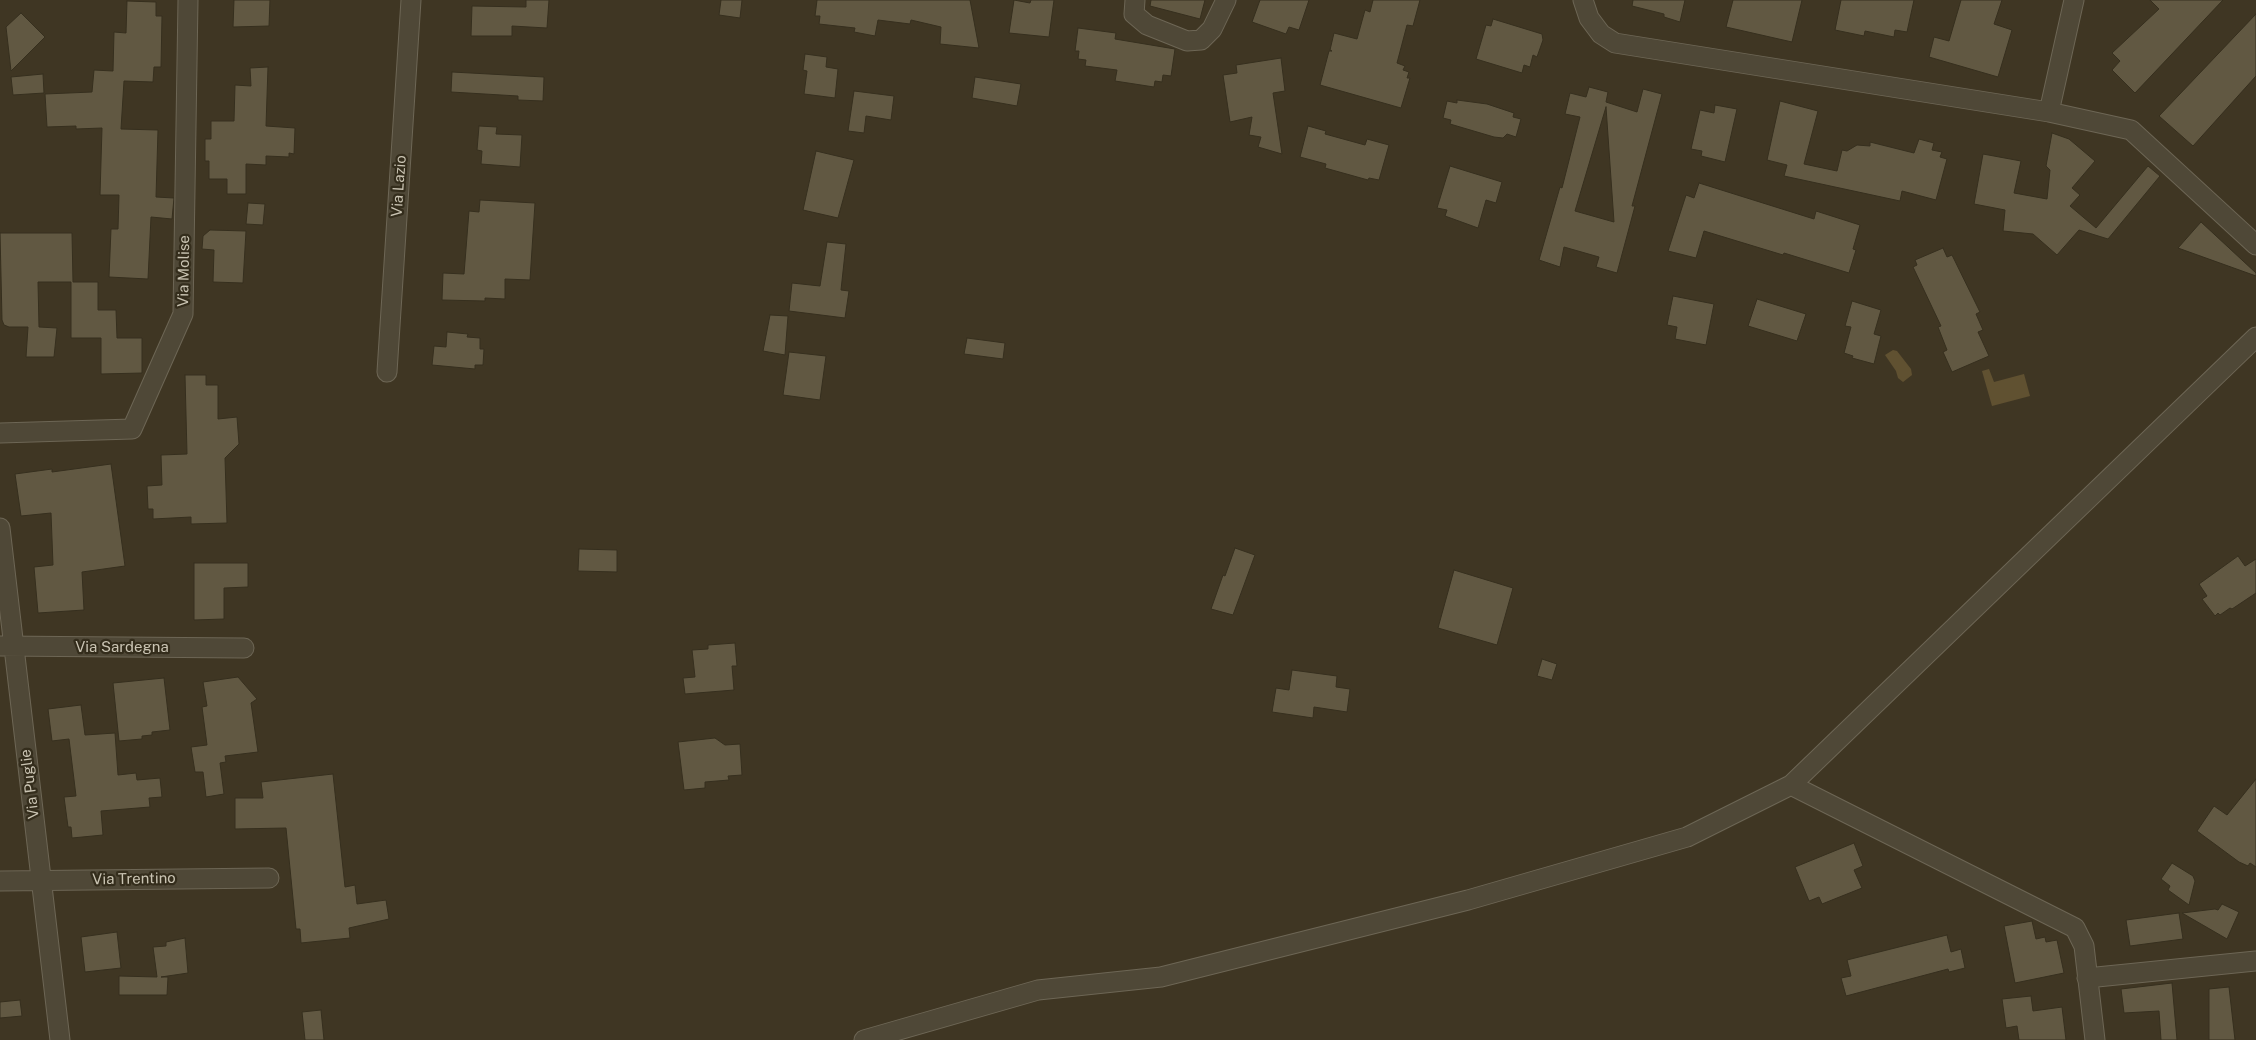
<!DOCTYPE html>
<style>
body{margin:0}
canvas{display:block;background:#3f3623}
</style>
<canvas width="2256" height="1040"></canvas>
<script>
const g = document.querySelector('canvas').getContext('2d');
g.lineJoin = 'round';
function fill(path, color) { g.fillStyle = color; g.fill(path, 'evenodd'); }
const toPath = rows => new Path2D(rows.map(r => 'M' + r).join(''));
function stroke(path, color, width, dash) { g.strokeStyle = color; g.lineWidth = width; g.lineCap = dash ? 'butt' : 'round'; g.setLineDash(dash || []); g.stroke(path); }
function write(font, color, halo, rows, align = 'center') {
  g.font = font + ' "Public Sans",sans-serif'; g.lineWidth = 4.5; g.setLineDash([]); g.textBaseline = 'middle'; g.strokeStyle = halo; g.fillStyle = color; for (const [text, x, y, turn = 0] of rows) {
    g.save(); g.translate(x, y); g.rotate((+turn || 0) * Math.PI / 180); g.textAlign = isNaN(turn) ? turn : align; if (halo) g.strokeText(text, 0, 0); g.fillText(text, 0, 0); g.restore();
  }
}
fill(toPath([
 [1893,350,1897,351,1911,369,1912,375,1903,382,1898,378,1896,371,1885,355],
 [1989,369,1994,382,2024,374,2030,396,1992,406,1982,371]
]), '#605131');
const building = toPath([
 [234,0,270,0,269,26,233,27,234,0],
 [526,0,549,0,547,28,512,26,512,36,471,36,472,6,526,7,526,0],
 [721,0,742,0,740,18,719,15,721,0],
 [817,0,970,0,979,48,940,44,941,27,911,20,910,24,878,20,875,36,854,32,855,28,819,24,820,16,815,16,817,0],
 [1014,0,1030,3,1031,0,1054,0,1049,37,1009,33,1014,0],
 [1151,0,1205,0,1200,19,1150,6,1151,0],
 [1260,0,1309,0,1299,30,1289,27,1286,34,1252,22,1260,0],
 [1373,0,1420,0,1413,26,1407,25,1397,63,1405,66,1403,70,1409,72,1407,78,1410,78,1401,108,1320,85,1329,51,1332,51,1330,50,1334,33,1357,39,1365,10,1370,12,1373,0],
 [1633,0,1685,0,1680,22,1664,17,1664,14,1632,6,1633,0],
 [1733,0,1802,0,1792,42,1726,27,1733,0],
 [1841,0,1914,0,1907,32,1895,30,1894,37,1865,31,1864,36,1835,30,1841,0],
 [1961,0,2002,0,1994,24,2012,30,1998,77,1929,57,1934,37,1949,41,1961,0],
 [2150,0,2223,0,2135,93,2112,70,2120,61,2112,53,2159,9,2150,0],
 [127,1,156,2,156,16,162,16,161,67,154,67,153,82,124,81,121,129,158,130,156,197,174,198,172,219,151,217,148,279,109,277,111,229,118,229,119,195,100,195,102,128,76,129,76,126,47,127,45,94,92,92,94,70,113,71,114,32,126,33,127,1],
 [21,13,45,37,11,71,6,27,21,13],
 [2256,14,2256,76,2193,146,2159,116,2256,14],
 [1493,19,1542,34,1543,40,1537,57,1533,55,1530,67,1524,65,1522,73,1476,59,1486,25,1491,26,1493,19],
 [1078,28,1116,33,1115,39,1175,49,1171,76,1163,75,1162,82,1155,81,1154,87,1115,81,1117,70,1085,66,1086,60,1078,59,1079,51,1075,51,1078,28],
 [805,54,827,57,826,67,838,69,835,98,804,94,807,71,803,70,805,54],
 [1281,58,1285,91,1273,93,1282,154,1258,147,1261,137,1249,135,1252,117,1230,122,1223,75,1237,73,1236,65,1281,58],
 [268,67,266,126,295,128,294,154,289,153,289,157,266,156,266,165,246,164,246,194,227,194,227,179,209,179,209,161,205,161,205,139,211,139,211,121,234,121,235,85,251,86,250,68,268,67],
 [452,72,544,77,543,101,518,100,518,96,451,92,452,72],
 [43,74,44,93,13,95,11,77,43,74],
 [975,77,1021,84,1017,106,972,98,975,77],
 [1589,87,1608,92,1606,102,1637,112,1643,89,1662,94,1632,206,1635,206,1617,273,1596,267,1599,257,1564,247,1560,267,1539,260,1560,187,1562,188,1580,117,1565,114,1570,93,1586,97,1589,87],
 [1606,107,1614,222,1575,211,1606,107],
 [854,91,894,96,891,120,866,116,864,133,848,131,854,91],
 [1457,100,1487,104,1514,113,1513,117,1521,119,1516,137,1507,134,1503,138,1494,137,1450,124,1451,120,1443,118,1447,101,1457,103,1457,100],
 [1780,101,1818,111,1804,164,1837,171,1842,150,1847,151,1857,145,1870,146,1870,142,1914,153,1919,139,1934,143,1932,150,1942,152,1940,157,1947,159,1936,200,1902,191,1900,201,1784,176,1787,165,1767,160,1780,101],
 [1715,105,1737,109,1725,162,1701,156,1702,151,1691,149,1700,110,1714,113,1715,105],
 [479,126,497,127,496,134,522,135,520,167,481,164,482,151,477,150,479,126],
 [1308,126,1326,131,1325,134,1365,145,1367,139,1389,145,1379,180,1369,178,1368,180,1325,168,1326,164,1300,157,1308,126],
 [2052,133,2069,139,2095,161,2072,188,2080,195,2070,206,2096,228,2148,166,2160,176,2108,239,2079,230,2057,255,2033,234,2003,231,2005,210,1974,204,1983,154,2021,161,2014,193,2047,199,2050,170,2046,166,2052,133],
 [816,151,854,160,838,218,803,210,816,151],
 [1450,166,1502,182,1496,203,1486,200,1478,228,1445,216,1447,210,1437,208,1450,166],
 [1699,183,1814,219,1816,211,1860,225,1853,249,1856,250,1849,273,1784,253,1783,255,1704,231,1696,258,1668,251,1686,195,1694,198,1699,183],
 [480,200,535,203,530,280,505,279,505,299,485,298,485,301,442,300,443,273,464,274,469,211,479,212,480,200],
 [248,203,265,204,263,225,246,224,248,203],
 [2201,222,2256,273,2256,276,2178,248,2201,222],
 [210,230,246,231,243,283,213,282,214,250,202,249,203,236,210,230],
 [0,233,72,233,73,282,98,282,98,310,116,310,117,338,142,338,142,373,101,374,101,338,71,338,71,282,38,282,39,327,57,328,54,357,26,357,28,327,9,327,4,325,2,320,0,233],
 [827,242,846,244,841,290,849,291,845,318,789,311,792,283,820,286,827,242],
 [1943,248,1947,257,1952,255,1980,312,1976,314,1983,330,1978,332,1989,356,1952,372,1943,352,1947,350,1938,327,1941,326,1913,267,1917,265,1915,260,1943,248],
 [1673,296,1714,304,1706,345,1675,339,1677,327,1667,325,1673,296],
 [1757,299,1806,314,1797,341,1748,326,1757,299],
 [1852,301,1881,310,1874,334,1881,336,1874,364,1852,358,1853,356,1844,353,1851,327,1845,326,1852,301],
 [770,315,788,316,785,355,763,351,770,315],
 [447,332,468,334,467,337,480,338,480,349,484,349,483,365,475,365,475,369,432,365,434,346,446,347,447,332],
 [967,338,1005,343,1003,359,964,354,967,338],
 [789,352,826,356,820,400,783,395,789,352],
 [185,375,206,375,206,385,218,385,218,419,237,417,239,444,225,458,227,523,191,524,191,517,153,519,153,509,148,509,147,486,162,485,161,455,187,454,185,375],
 [111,464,125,566,82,572,84,610,38,613,34,567,53,565,51,513,21,516,15,474,52,469,52,472,111,464],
 [1235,548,1255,555,1233,615,1211,609,1223,575,1225,576,1235,548],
 [579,549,617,550,617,572,578,571,579,549],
 [2238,556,2245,566,2256,559,2256,593,2232,609,2230,608,2220,615,2218,613,2215,616,2202,599,2207,596,2199,584,2238,556],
 [194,563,248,563,248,587,224,588,224,619,194,620,194,563],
 [1454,570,1513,588,1497,645,1438,628,1454,570],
 [735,643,737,666,732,666,734,690,685,694,683,678,695,677,692,650,708,649,708,645,735,643],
 [1542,659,1557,664,1552,680,1537,676,1542,659],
 [1292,670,1337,676,1336,687,1350,689,1347,712,1314,707,1313,718,1272,712,1276,688,1289,690,1292,670],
 [238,677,257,699,251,703,258,752,225,756,226,762,220,763,224,794,206,797,203,772,195,772,191,747,207,745,202,707,207,706,203,682,238,677],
 [164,678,170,730,152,732,152,735,142,736,142,739,119,741,113,683,164,678],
 [81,705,85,735,115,733,118,775,136,773,137,780,160,778,162,797,149,798,150,807,101,811,103,835,72,838,71,827,68,827,64,797,76,796,69,739,52,741,48,709,81,705],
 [715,738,725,745,740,744,742,775,728,776,729,780,705,782,705,788,684,790,678,742,715,738],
 [333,774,345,887,355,885,357,904,386,900,389,919,349,928,350,938,301,943,300,929,296,929,286,828,235,829,235,798,263,798,261,782,333,774],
 [2256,779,2256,867,2250,863,2248,866,2239,862,2197,831,2214,806,2227,815,2256,779],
 [1854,843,1863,866,1854,870,1862,888,1822,904,1819,897,1809,901,1795,867,1854,843],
 [2172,863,2193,876,2195,881,2189,905,2168,890,2170,886,2161,879,2172,863],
 [2222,904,2239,912,2227,939,2182,913,2215,909,2218,910,2222,904],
 [2179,913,2183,939,2130,946,2126,920,2179,913],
 [2032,921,2036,939,2045,937,2046,942,2057,940,2064,973,2015,983,2004,926,2032,921],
 [117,932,121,968,85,972,81,937,117,932],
 [1947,935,1951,952,1961,949,1965,968,1949,972,1948,969,1846,996,1841,978,1851,976,1847,960,1947,935],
 [185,938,188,973,161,977,168,977,167,995,119,995,119,976,157,977,153,947,166,946,166,942,185,938],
 [2172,983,2177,1040,2161,1040,2159,1011,2124,1013,2121,989,2172,983],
 [2229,987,2235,1040,2209,1040,2209,989,2229,987],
 [2031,996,2033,1011,2062,1007,2066,1040,2019,1040,2017,1026,2006,1028,2002,999,2031,996],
 [20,1000,22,1016,0,1018,0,1002,20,1000],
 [321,1010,324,1040,305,1040,302,1012,321,1010]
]);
fill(building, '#615842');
stroke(building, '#362f1e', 1);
const minor = toPath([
 [1135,0,1134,14,1147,25,1187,41,1201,40,1212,29,1226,0],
 [1583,0,1589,18,1601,34,1615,43,2049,112,2131,130,2256,245],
 [2049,112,2074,0],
 [387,372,411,0],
 [0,433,132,429,183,314,188,0],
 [0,528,60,1040],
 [0,646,244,648],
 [1791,785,2075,928,2084,946,2095,1040],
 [0,881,269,878],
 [2087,978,2256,961],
 [864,1040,1038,990,1161,977,1468,900,1687,837,1791,785,2256,337]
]);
stroke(minor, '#6d6655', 21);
stroke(minor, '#4f4837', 19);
write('15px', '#cac4b3', '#342d1c', [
 ["Via Lazio",399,186,-86],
 ["Via Molise",184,271,-89],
 ["Via Sardegna",122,647],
 ["Via Puglie",30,784,-97],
 ["Via Trentino",134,879,-1]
]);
</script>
